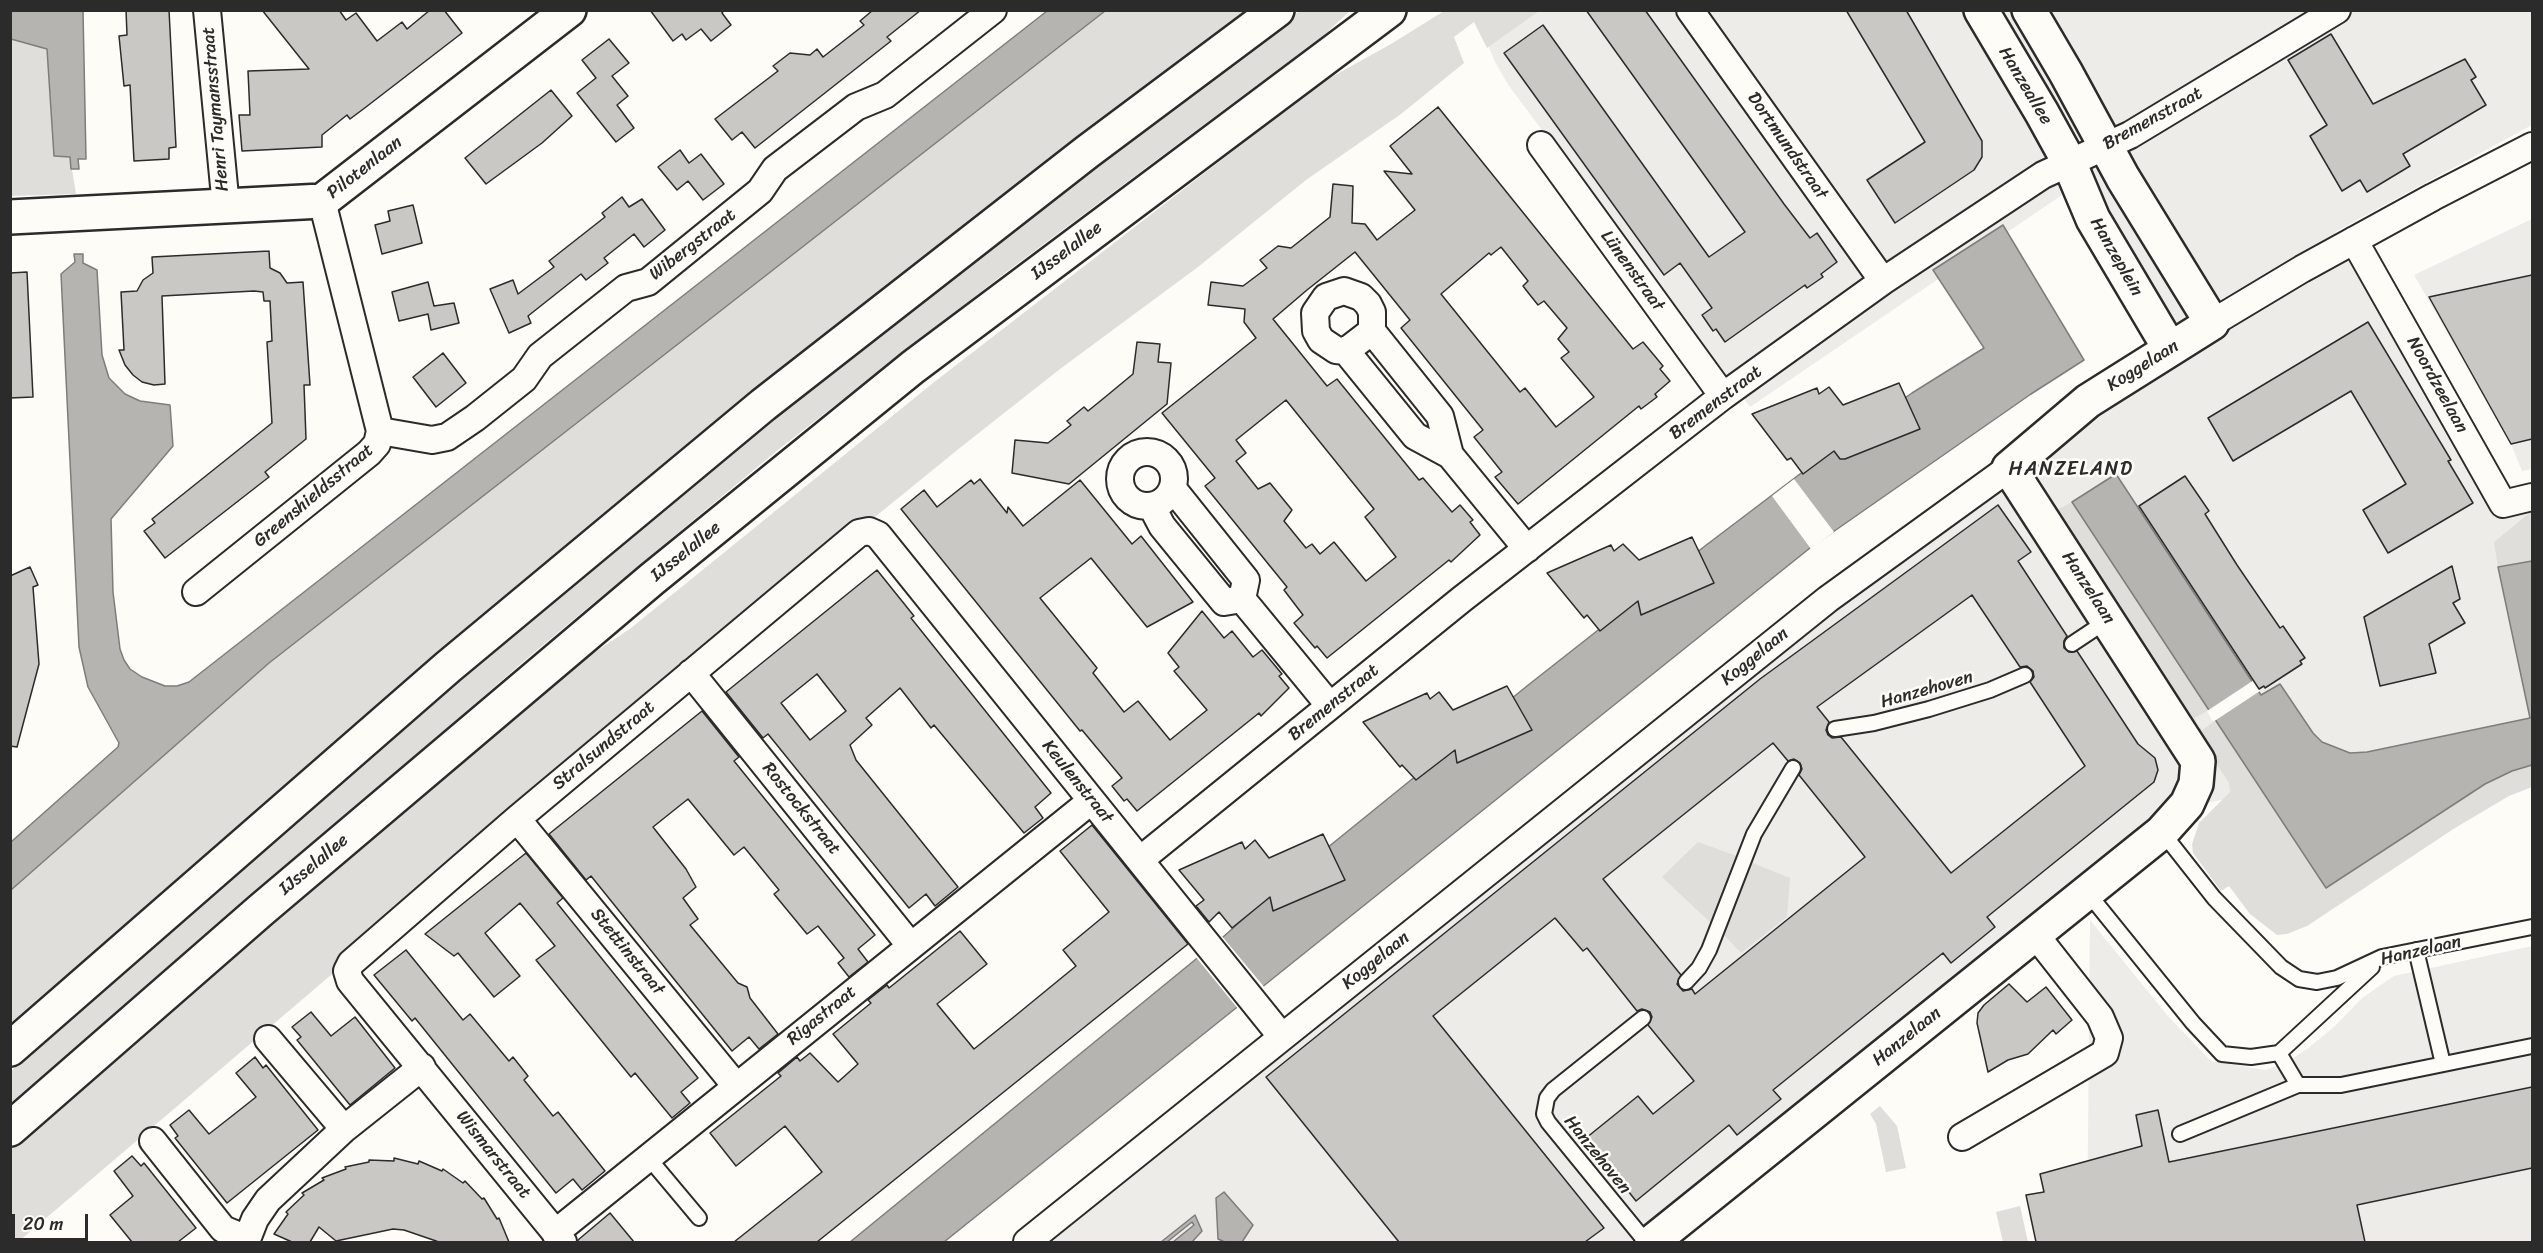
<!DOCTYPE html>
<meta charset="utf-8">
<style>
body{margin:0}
#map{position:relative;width:2543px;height:1253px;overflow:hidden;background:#fdfcf7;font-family:Sriracha,sans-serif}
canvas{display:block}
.frame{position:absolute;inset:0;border:12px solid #2b2b2b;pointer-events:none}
.scale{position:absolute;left:12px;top:1214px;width:76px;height:27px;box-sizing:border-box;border:3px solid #2b2b2b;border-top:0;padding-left:8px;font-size:18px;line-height:21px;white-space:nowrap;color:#2b2b2b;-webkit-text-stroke:4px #fdfcf7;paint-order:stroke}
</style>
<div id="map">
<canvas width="2543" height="1253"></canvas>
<div class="frame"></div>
<div class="scale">20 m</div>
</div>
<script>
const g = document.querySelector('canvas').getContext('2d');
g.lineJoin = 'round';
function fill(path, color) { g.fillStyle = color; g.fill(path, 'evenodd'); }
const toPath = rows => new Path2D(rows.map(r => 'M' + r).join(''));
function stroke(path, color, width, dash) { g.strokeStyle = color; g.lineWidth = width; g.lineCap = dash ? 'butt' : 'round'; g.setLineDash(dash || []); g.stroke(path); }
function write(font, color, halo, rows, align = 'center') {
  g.font = font + ' Sriracha,sans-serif'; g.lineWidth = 5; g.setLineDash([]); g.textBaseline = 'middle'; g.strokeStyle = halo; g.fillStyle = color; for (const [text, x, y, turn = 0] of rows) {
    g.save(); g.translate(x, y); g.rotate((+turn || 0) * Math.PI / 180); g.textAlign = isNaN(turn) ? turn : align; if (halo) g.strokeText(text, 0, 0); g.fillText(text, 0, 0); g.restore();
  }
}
fill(toPath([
 [1474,11,2532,11,2532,125,2335,232,2509,506,2532,502,2532,743,2167,810,1632,1242,1042,1242,1714,698,2184,338,2087,178,1750,407,1509,86,1495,62],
 [2532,219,2532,469,2522,471,2511,444,2414,275],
 [2090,920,2167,1015,2211,1061,2265,1070,2285,1063,2307,1049,2335,1026,2362,998,2394,976,2532,946,2532,1242,2087,1242]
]), '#edece8');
fill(toPath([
 [1105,11,1253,11,663,471,303,771,11,1024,10,890,269,663],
 [1299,11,1350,11,1324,35,1005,273,779,449,531,655,11,1108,11,1071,607,551,878,333],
 [1444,11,1539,11,1487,48,1474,22,1454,37,1464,63,1401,114,1306,180,1198,267,1060,369,961,447,726,638,18,1242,11,1242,10,1149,543,687,631,628,933,383,1321,83,1391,44],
 [10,39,47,49,54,156,70,157,76,194,11,196],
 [2072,502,2209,710,2193,719,2197,720,2191,724,2083,561,2088,556,2057,510],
 [2532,511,2532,561,2498,567,2494,542],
 [2216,720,2327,888,2485,784,2512,771,2532,765,2532,787,2509,796,2455,828,2307,926,2287,934,2277,935,2250,914,2229,886,2221,891,2193,853,2192,844,2199,823,2230,792,2229,783,2195,731,2202,727,2201,731],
 [1698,842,1737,856,1713,925,1662,877],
 [1750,862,1790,878,1787,917,1741,953,1723,934],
 [1880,1106,1897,1126,1906,1168,1886,1172,1876,1124,1870,1114],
 [2020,1206,2028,1242,2003,1242,1996,1212]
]), '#dfdeda');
const water = toPath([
 [10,11,83,11,86,159,78,159,79,169,71,169,70,157,54,156,47,49,11,39,10,11],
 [1047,11,1105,11,269,663,11,890,11,842,118,747,119,743,88,687,79,647,61,274,75,262,74,254,83,254,83,263,97,270,102,355,109,378,125,394,140,401,170,405,173,446,111,519,113,592,120,649,124,660,130,669,142,677,165,686,177,686,189,682,1047,11],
 [2003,225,2084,360,2031,394,1810,548,944,1242,850,1242,1223,937,1285,882,1527,686,1705,546,1850,436,1912,393,1984,348,1933,270,2003,225],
 [2116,474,2261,695,2280,684,2313,733,2322,742,2350,753,2367,752,2530,718,2498,567,2532,561,2532,765,2512,771,2485,784,2326,888,2072,502,2116,474],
 [1224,1192,1253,1225,1242,1242,1225,1242,1218,1239,1216,1198,1224,1192],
 [1195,1215,1202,1231,1192,1242,1173,1242,1194,1225,1192,1222,1167,1242,1161,1242,1195,1215]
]);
fill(water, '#b5b4b1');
stroke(water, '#7e7d7b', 1.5);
fill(toPath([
 [1794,479,1834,532,1811,549,1772,496],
 [2254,680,2260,691,2213,722,2207,711],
 [1221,935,1265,988,1239,1010,1195,956]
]), '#fdfcf7');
const building = toPath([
 [126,10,169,10,176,147,169,148,169,159,134,161,130,85,124,86,119,36,127,35,126,10],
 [262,10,339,10,346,20,356,13,377,41,402,22,407,29,430,10,444,10,462,33,366,107,350,119,347,115,322,135,322,147,242,151,239,115,250,115,248,71,309,69,262,10],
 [650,10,724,10,722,13,731,25,711,41,701,29,686,40,682,34,673,41,650,10],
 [873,10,921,10,887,37,891,41,755,148,742,132,732,140,715,119,778,71,773,66,790,53,810,55,817,49,823,57,864,25,860,21,873,10],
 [1586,10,1645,10,1784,204,1810,238,1817,233,1837,262,1821,274,1823,277,1807,288,1805,285,1725,342,1716,329,1713,331,1702,315,1712,308,1680,263,1664,275,1504,53,1543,25,1709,257,1745,232,1586,10],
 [1846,10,1906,10,1982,141,1982,157,1974,170,1895,223,1867,180,1925,142,1846,10],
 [2331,34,2373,104,2465,59,2476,77,2471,80,2486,105,2403,154,2410,166,2367,192,2360,180,2342,191,2310,136,2327,125,2288,60,2331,34],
 [609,39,629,63,612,76,628,96,617,105,634,128,616,142,577,93,596,78,582,60,609,39],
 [551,90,572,116,542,143,486,184,465,158,551,90],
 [1438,107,1633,349,1643,342,1663,366,1660,369,1670,381,1655,394,1657,397,1641,409,1639,406,1518,504,1495,477,1502,472,1474,437,1483,430,1401,328,1410,320,1355,252,1307,290,1273,319,1327,386,1337,379,1419,480,1423,478,1452,512,1460,505,1473,520,1470,522,1480,535,1451,562,1449,560,1327,658,1317,646,1315,648,1294,623,1303,615,1284,590,1287,587,1205,486,1215,478,1162,413,1256,338,1244,322,1245,309,1208,305,1211,282,1243,286,1267,268,1260,260,1278,246,1291,248,1330,217,1333,184,1353,186,1352,223,1365,224,1377,240,1415,210,1384,171,1412,174,1390,146,1438,107],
 [1501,247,1528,281,1523,286,1530,295,1538,305,1544,301,1567,328,1558,339,1569,352,1561,358,1594,397,1556,427,1525,388,1520,392,1441,294,1489,253,1491,255,1501,247],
 [1286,400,1374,509,1365,517,1396,557,1366,581,1334,542,1320,554,1312,544,1306,548,1284,521,1292,510,1270,483,1258,489,1236,461,1246,453,1236,440,1286,400],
 [680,150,689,163,701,154,724,184,703,200,688,181,677,190,658,167,680,150],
 [622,197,629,207,642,199,665,230,644,247,634,234,604,258,608,263,586,280,581,274,528,316,531,323,509,333,490,289,513,280,518,294,554,267,549,261,605,217,602,213,622,197],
 [413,205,422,243,382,254,375,225,390,221,388,211,413,205],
 [269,251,270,268,280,273,287,283,303,282,310,385,304,385,306,439,265,472,269,477,165,558,144,531,155,523,152,519,272,423,267,342,272,341,270,301,264,301,263,292,254,291,162,296,165,384,154,385,142,382,133,375,125,365,119,350,124,350,121,292,137,291,143,280,153,273,152,257,269,251],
 [27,272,33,397,10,398,10,273,27,272],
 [2532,275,2532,439,2511,444,2429,297,2532,275],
 [428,282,434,306,454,303,459,323,431,330,428,314,399,321,392,292,428,282],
 [2368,322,2451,460,2448,461,2473,503,2388,553,2363,510,2406,484,2351,391,2233,461,2208,418,2368,322],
 [1137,342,1160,344,1158,362,1171,363,1167,404,1069,484,1012,473,1015,440,1048,443,1071,425,1067,421,1084,407,1088,411,1104,398,1133,374,1137,342],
 [443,353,466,383,436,407,413,377,443,353],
 [1899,383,1920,429,1845,459,1840,459,1834,451,1803,474,1791,458,1787,460,1752,414,1817,388,1819,394,1829,387,1843,405,1899,383],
 [2185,476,2209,511,2205,514,2237,565,2280,628,2283,626,2305,658,2300,661,2302,664,2265,688,2264,686,2259,689,2139,506,2185,476],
 [980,479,1007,513,1008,507,1023,526,1080,480,1132,544,1141,536,1193,602,1147,627,1091,558,1040,598,1097,668,1093,673,1124,712,1138,701,1170,740,1207,710,1174,671,1179,667,1168,653,1202,611,1224,638,1232,631,1253,657,1262,650,1282,674,1279,676,1289,688,1261,716,1259,713,1137,811,1127,799,1124,801,1112,786,1122,778,1082,730,1080,731,901,509,924,490,937,507,971,480,974,484,980,479],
 [1998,505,2031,552,2018,561,2067,636,2064,641,2064,648,2069,652,2077,651,2138,744,2155,758,2158,770,2154,782,1987,917,1995,927,1951,963,1943,953,1773,1090,1781,1099,1737,1135,1729,1125,1636,1201,1586,1138,1638,1096,1653,1114,1694,1081,1648,1025,1652,1017,1650,1012,1642,1009,1637,1011,1587,948,1583,951,1555,918,1433,1016,1604,1228,1585,1242,1399,1242,1266,1077,1760,679,1998,505],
 [1972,595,2020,667,2027,666,2033,671,2034,677,2030,682,2085,766,1951,873,1841,737,1832,738,1828,735,1826,730,1829,722,1817,707,1972,595],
 [1773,743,1788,761,1794,759,1800,763,1802,769,1799,775,1865,857,1695,994,1692,989,1683,991,1677,984,1681,975,1603,879,1773,743],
 [1692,537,1714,583,1641,615,1638,601,1600,631,1587,615,1584,618,1547,573,1611,545,1614,551,1623,544,1639,560,1692,537],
 [2452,566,2460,599,2453,603,2465,623,2429,644,2436,673,2380,686,2364,617,2452,566],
 [30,567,38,585,33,587,39,664,17,747,10,746,10,576,30,567],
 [877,570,914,616,911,618,1051,793,1035,807,1043,818,1024,833,934,725,931,728,900,688,866,718,872,725,850,745,856,760,958,887,935,906,926,894,909,908,768,734,763,738,726,692,877,570],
 [817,674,846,711,810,740,781,703,817,674],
 [1507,686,1532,730,1457,763,1455,750,1416,780,1402,765,1400,767,1363,722,1427,693,1430,699,1439,692,1453,710,1507,686],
 [702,711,739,757,734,761,875,935,858,949,868,962,849,977,838,963,844,958,818,926,807,934,774,894,779,890,744,847,734,855,688,799,653,827,686,869,696,887,683,898,698,919,690,925,738,983,747,987,750,998,778,1034,759,1049,749,1037,732,1051,591,876,586,880,549,834,702,711],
 [1092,825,1188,944,817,1242,734,1242,822,1172,785,1126,736,1166,710,1133,781,1076,778,1073,797,1057,800,1061,810,1053,838,1082,858,1064,833,1034,871,1003,868,1000,887,985,889,988,960,931,987,964,937,1004,974,1049,1015,1016,1076,966,1063,950,1109,912,1060,851,1092,825],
 [1323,834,1345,880,1273,911,1270,897,1232,928,1219,912,1209,922,1196,906,1204,900,1179,870,1242,842,1245,849,1255,840,1269,858,1323,834],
 [526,853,563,898,557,903,698,1078,681,1092,690,1103,672,1118,635,1073,631,1077,536,960,555,946,520,903,485,933,520,976,494,997,458,953,454,956,425,934,526,853],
 [406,950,463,1020,470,1014,509,1061,513,1057,528,1076,524,1080,553,1116,558,1112,605,1171,582,1190,573,1179,556,1193,415,1018,412,1021,374,975,406,950],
 [2009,984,2027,1002,2046,987,2072,1020,2056,1034,2053,1030,2028,1054,2008,1060,1988,1072,1977,1023,1978,1013,1984,1005,2009,984],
 [311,1012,331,1036,355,1017,395,1068,350,1105,297,1040,301,1037,292,1027,311,1012],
 [255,1057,263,1068,266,1065,318,1130,227,1203,175,1138,178,1136,170,1125,189,1110,209,1134,232,1116,256,1097,236,1073,255,1057],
 [2532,1087,2532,1168,2357,1205,2365,1242,2036,1242,2026,1195,2044,1192,2040,1174,2142,1146,2136,1115,2158,1110,2169,1162,2532,1087],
 [132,1156,141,1166,144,1163,196,1228,178,1242,132,1242,110,1215,133,1196,114,1171,132,1156],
 [394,1158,418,1164,419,1161,442,1171,443,1169,463,1183,465,1181,482,1199,484,1198,497,1219,499,1218,509,1242,439,1242,404,1230,393,1229,336,1241,319,1227,310,1242,292,1242,274,1234,288,1214,286,1212,304,1195,302,1193,324,1180,322,1178,346,1169,345,1167,369,1162,369,1160,394,1161,394,1158],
 [610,1213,634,1242,578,1242,578,1240,610,1213]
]);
fill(building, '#c9c8c4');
stroke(building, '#2b2b2b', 1.5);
const lane = toPath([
 [2072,644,2108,620],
 [1835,729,1874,723,1929,709,1990,690,2025,675],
 [2162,832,2214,898,2281,967,2299,979,2317,982,2337,978,2382,957,2532,927],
 [2087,892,2193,1023,2222,1054,2251,1057,2279,1053,2372,967],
 [2416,950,2443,1064],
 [1686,982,1699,968,1709,950,1754,834,1793,768],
 [1643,1018,1553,1090,1547,1098,1544,1114,1548,1122,1646,1242],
 [2279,1053,2298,1085],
 [2180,1134,2298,1085,2341,1085,2532,1046],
 [647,1156,699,1218]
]);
const street = toPath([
 [207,10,226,207],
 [1690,10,1883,281],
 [1541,145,1723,396],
 [2354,240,2503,504,2532,497],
 [2212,323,2302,269,2433,197,2532,146],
 [1372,331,1346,351,1336,350,1321,340,1316,331,1315,313,1326,297,1344,291,1361,297,1368,304,1372,312,1372,331,1440,416,1450,455,1527,549],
 [1346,351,1415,436,1450,455],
 [380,431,432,440,447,437,475,418,524,379,540,356,626,288,648,282,760,191,775,169,856,107,885,95,993,10],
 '1120 479a27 27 0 1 1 54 0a27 27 0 1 1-54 0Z',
 [1174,490,1246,580,1242,599,1330,706],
 [1152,507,1162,526,1224,602,1242,599],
 [196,592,369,453,377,444,380,431,322,201],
 [691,673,910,945],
 [517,819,736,1086],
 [1140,860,1462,599,1723,396,1883,281,2043,175,2130,135,2337,10],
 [268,1039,344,1129],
 [1962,1137,2105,1053,2109,1038,2100,1017,2034,933],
 [153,1141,223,1229,247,1239],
 [555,1233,1091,801],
 [246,1242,255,1219,268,1200,344,1129,422,1067],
 [563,1242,350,981,347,971,351,963,517,819,859,533,869,531,878,535,1282,1037],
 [1027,1242,1828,599,2009,468]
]);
const secondary = toPath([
 [1981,10,2042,113,2069,162,2093,219,2170,349],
 [10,217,322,201,569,10],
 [1652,1242,2162,832,2187,804,2196,784,2198,761,2009,468,2088,401,2212,323,2123,178,2066,73,2029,10]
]);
const primary = toPath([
 [10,1049,448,667,763,405,1087,152,1277,10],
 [10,1129,261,910,652,579,913,367,1389,10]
]);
stroke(lane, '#2b2b2b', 18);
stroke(street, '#2b2b2b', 30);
stroke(secondary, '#2b2b2b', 38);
stroke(primary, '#2b2b2b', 38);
stroke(lane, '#fdfcf7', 14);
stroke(street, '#fdfcf7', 26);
stroke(secondary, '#fdfcf7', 33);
stroke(primary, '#fdfcf7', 33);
write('18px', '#2b2b2b', '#fdfcf7', [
 ["Hanzeallee",2025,86,59],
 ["Henri Taymansstraat",216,109,-95],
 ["Bremenstraat",2153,119,-29],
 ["Dortmundstraat",1787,146,55],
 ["Pilotenlaan",365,168,-38],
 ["Wibergstraat",693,245,-38],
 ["IJsselallee",1067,251,-37],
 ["Hanzeplein",2116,257,60],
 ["Lünenstraat",1632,271,54],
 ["Koggelaan",2143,366,-32],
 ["Noordzeelaan",2437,385,61],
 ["Bremenstraat",1716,403,-37],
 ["Greenshieldsstraat",314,496,-40],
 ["IJsselallee",686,552,-39],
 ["Hanzelaan",2088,588,57],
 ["Koggelaan",1755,657,-39],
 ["Hanzehoven",1927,690,-16],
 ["Bremenstraat",1334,703,-39],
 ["Stralsundstraat",604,746,-40],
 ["Keulenstraat",1077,782,51],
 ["Rostockstraat",801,809,51],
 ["IJsselallee",314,865,-40],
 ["Hanzelaan",2421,951,-13],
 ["Stettinstraat",627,952,51],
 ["Koggelaan",1376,961,-39],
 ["Rigastraat",822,1016,-39],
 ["Hanzelaan",1907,1037,-39],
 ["Wismarstraat",493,1155,51],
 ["Hanzehoven",1597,1155,51]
]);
g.letterSpacing = '1.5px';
write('20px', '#2b2b2b', '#fdfcf7', [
 ["HANZELAND",2071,470]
]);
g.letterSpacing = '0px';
</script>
